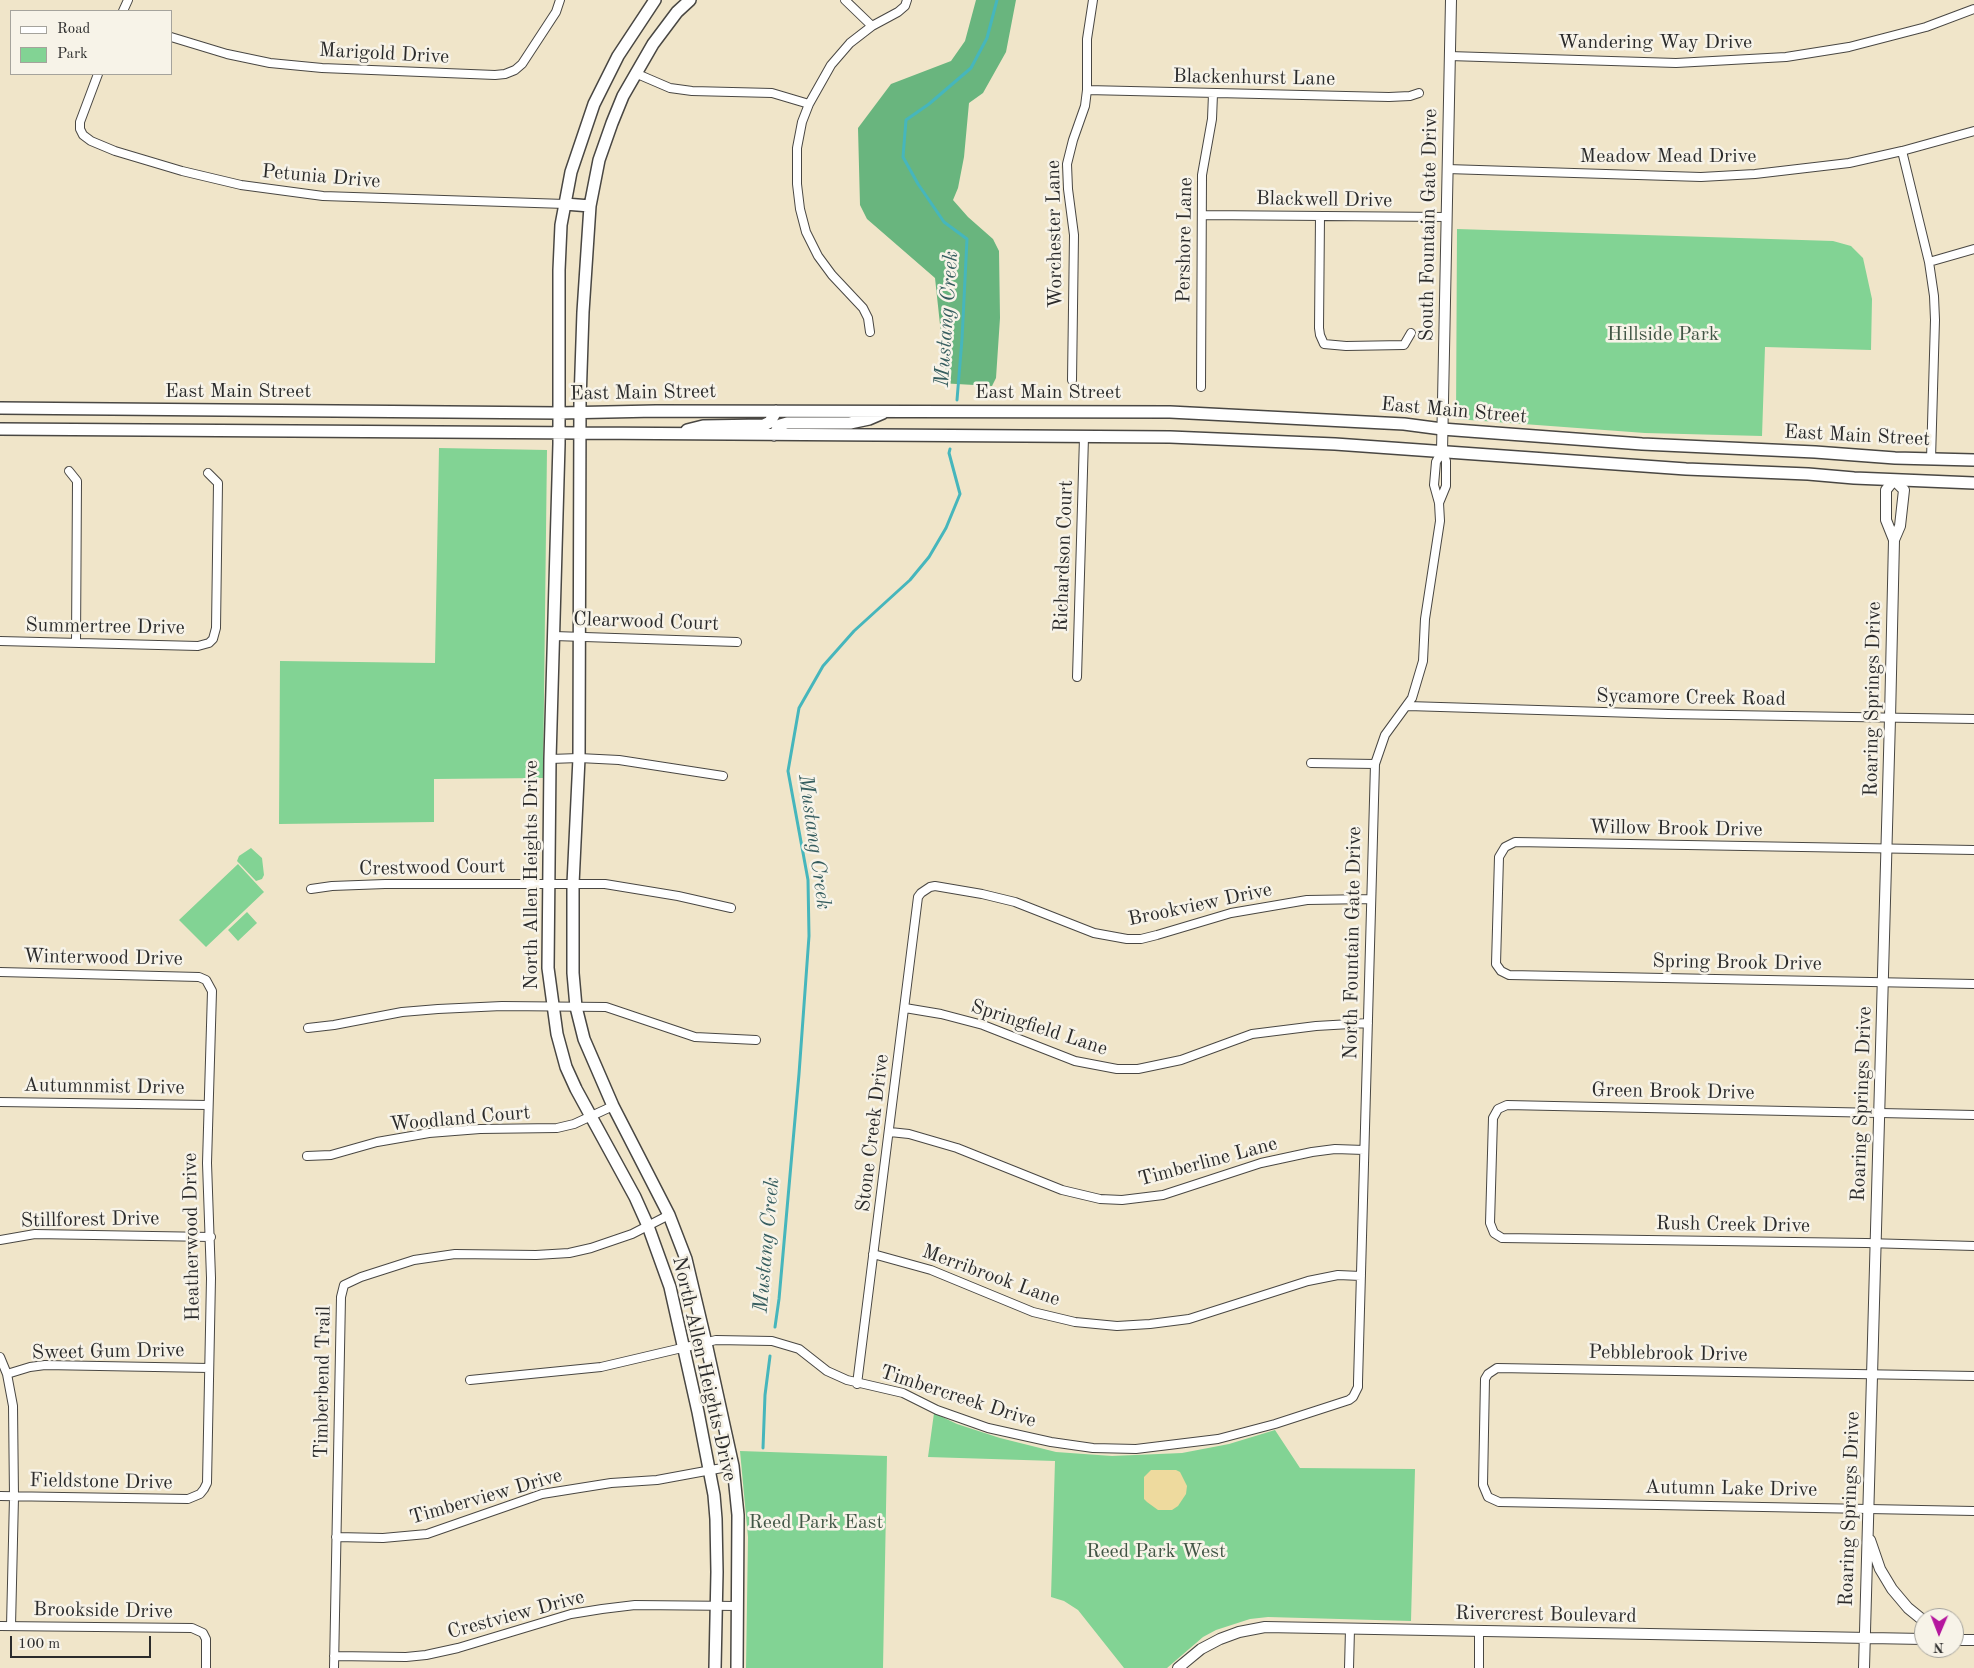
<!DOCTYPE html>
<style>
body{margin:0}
#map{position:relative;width:1974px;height:1668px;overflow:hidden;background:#f0e5c9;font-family:"Old Standard TT",serif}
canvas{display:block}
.legend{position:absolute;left:10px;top:10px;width:162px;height:65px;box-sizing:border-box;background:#f7f3e8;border:1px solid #a5a39c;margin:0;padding:6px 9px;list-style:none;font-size:15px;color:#2b2b2b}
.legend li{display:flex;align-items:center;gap:10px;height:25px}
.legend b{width:25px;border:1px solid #a5a39c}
.north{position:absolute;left:1914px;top:1608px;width:50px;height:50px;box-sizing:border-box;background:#f7f3e8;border:1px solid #a5a39c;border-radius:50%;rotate:181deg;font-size:14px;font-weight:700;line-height:20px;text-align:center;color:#2b2b2b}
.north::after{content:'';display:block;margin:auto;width:18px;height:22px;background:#b5179e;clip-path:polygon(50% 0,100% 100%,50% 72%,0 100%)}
.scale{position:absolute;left:10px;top:1636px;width:141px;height:22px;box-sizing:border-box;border:2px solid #2b2b2b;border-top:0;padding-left:6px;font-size:15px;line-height:18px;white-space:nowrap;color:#2b2b2b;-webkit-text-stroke:4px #f7f3e8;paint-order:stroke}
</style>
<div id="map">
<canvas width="1974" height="1668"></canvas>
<ul class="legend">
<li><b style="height:6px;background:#fff"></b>Road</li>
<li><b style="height:14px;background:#82d394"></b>Park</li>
</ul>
<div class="north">N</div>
<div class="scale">100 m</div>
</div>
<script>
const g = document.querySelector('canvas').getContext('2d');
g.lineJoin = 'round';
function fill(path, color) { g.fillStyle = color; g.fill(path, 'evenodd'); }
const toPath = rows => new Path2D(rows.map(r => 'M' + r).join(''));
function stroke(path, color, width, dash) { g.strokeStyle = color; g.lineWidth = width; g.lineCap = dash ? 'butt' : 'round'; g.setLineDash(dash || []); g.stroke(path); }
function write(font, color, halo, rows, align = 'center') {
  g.font = font + ' "Old Standard TT",serif'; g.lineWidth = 5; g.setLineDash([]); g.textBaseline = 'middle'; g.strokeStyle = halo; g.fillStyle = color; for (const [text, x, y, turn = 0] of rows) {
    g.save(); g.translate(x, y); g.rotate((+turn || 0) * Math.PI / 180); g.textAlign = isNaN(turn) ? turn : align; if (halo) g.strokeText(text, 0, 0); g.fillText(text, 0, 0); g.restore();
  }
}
fill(toPath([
 [1457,229,1833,241,1851,246,1863,258,1872,299,1871,350,1765,347,1762,436,1645,433,1456,419],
 [439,448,547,450,543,778,434,779,434,822,279,824,280,661,435,663],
 [251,848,262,858,264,875,262,879,256,881,237,861,239,856],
 [238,864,264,892,206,947,179,920],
 [247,912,257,923,238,941,228,930],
 [934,1413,957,1424,1000,1438,1056,1452,1112,1456,1182,1453,1229,1444,1275,1430,1300,1468,1415,1469,1411,1621,1268,1617,1250,1619,1216,1630,1203,1637,1167,1668,1124,1668,1078,1610,1064,1601,1051,1597,1055,1461,928,1457],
 [740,1451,887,1456,883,1668,746,1668,748,1537]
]), '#82d394');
fill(toPath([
 [976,0,1016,0,1006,52,983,93,969,103,964,157,958,188,953,200,968,217,993,239,999,251,1000,318,996,378,992,386,939,383,942,343,935,278,867,219,860,205,858,128,891,84,951,61,965,41]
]), '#69b57e');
fill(toPath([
 [1151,1470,1176,1470,1180,1472,1187,1486,1186,1494,1178,1506,1172,1510,1158,1510,1147,1502,1144,1499,1144,1477]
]), '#eeda9e');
stroke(toPath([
 [957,400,962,339,967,239,944,222,918,184,903,157,906,120,929,104,971,68,987,38,997,0],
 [775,1327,779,1299,799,1074,809,936,808,880,788,771,799,708,823,666,854,631,910,580,929,557,946,528,960,494,949,453,950,449],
 [763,1448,765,1395,770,1356]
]), '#46b6bc', 3);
const minor = toPath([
 [845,0,872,26],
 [123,11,128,0],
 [171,37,227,54,270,63,322,68,495,75,505,74,515,70,522,64,556,12,560,0],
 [1449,56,1676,63,1786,57,1849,47,1926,27,1974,9],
 [635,73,670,88,692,91,772,93,809,104],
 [98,74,80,122,80,129,83,135,91,141,115,151,182,171,241,185,323,196,565,204],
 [1087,90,1389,97,1410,96,1419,93],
 [1902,151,1929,262,1934,296,1935,320,1931,459],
 [1447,169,1701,177,1755,174,1849,163,1902,151,1974,131],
 [1202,215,1447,217],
 [1320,216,1319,328,1320,335,1324,344,1346,346,1404,345,1411,333],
 [1929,262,1974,249],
 [870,332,868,318,863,308,832,275,818,256,806,232,800,209,797,184,797,148,802,122,809,104,831,65,850,43,872,26,898,12,905,6,907,0],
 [1072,380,1074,235,1068,189,1067,164,1073,140,1085,106,1087,90,1087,39,1093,0],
 [1201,387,1202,175,1212,119,1213,94],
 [69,471,77,481,76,643],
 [1439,503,1446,486,1446,461,1442,451],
 [554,636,737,642],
 [0,641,198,646,209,643,213,639,216,628,218,483,208,473],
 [1077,677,1084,437],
 [1408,706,1668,714,1974,719],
 [550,759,579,758,619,760,723,776],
 [1311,763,1375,764],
 [1974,850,1515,842,1505,847,1499,857,1496,964,1501,971,1509,975,1974,984],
 [311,889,332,886,385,884,605,884,678,896,731,908],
 [0,972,199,977,206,980,212,991,207,1163,211,1278,207,1483,204,1489,200,1494,188,1499,0,1496],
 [905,1008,941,1014,983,1025,1075,1061,1117,1069,1138,1069,1181,1060,1252,1034,1316,1026,1368,1023],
 [308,1028,334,1025,402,1012,438,1009,502,1006,606,1007,695,1037,756,1040],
 [0,1102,208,1105],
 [1974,1115,1507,1105,1498,1109,1493,1118,1490,1223,1494,1233,1502,1238,1866,1243,1974,1246],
 [890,1132,909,1134,957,1148,1062,1190,1100,1199,1122,1200,1163,1195,1261,1163,1312,1152,1335,1149,1364,1150],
 [307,1156,331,1155,377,1142,429,1133,480,1129,557,1128,574,1124,613,1106],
 [0,1240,35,1234,211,1237],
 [873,1254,931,1270,1033,1312,1075,1322,1117,1326,1150,1324,1189,1319,1308,1281,1338,1275,1361,1276],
 [0,1357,7,1374,13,1406,14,1497,11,1626],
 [7,1374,30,1367,45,1365,209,1368],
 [1974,1376,1497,1368,1488,1374,1485,1379,1483,1485,1488,1497,1499,1502,1974,1511],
 [470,1380,601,1367,716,1340,772,1341,799,1349,827,1371,847,1380,903,1393,937,1410,988,1428,1051,1442,1093,1448,1136,1449,1218,1439,1275,1424,1349,1400,1353,1397,1358,1387,1358,1382,1375,764,1385,735,1412,698,1423,661,1425,619,1440,521,1439,503,1434,485,1436,462,1442,451],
 [857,1384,918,897,921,893,930,887,935,886,982,894,1015,902,1094,933,1127,939,1141,939,1157,935,1231,913,1307,900,1371,899],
 [336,1537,383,1538,427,1534,542,1494,611,1483,657,1480,733,1466],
 [0,1626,192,1628,203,1633,206,1639,206,1668],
 [334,1656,406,1657,426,1655,458,1648,571,1614,602,1609,635,1605,738,1606],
 [334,1668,341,1297,344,1285,361,1277,414,1260,455,1254,536,1255,569,1253,591,1248,632,1234,669,1215],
 [1349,1668,1350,1629],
 [1479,1668,1479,1631]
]);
const tertiary = toPath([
 [1442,451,1451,0],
 [1870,1540,1880,1569,1892,1589,1908,1608,1924,1621],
 [1954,1640,1974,1640],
 [1178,1668,1201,1649,1220,1639,1239,1632,1265,1627,1924,1639],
 [1864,1668,1890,718,1894,540,1886,520,1886,490,1894,480,1904,490,1900,526,1894,540]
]);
const secondary = toPath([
 [655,0,618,56,594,104,571,172,561,225,559,270,559,444,550,759,548,968,557,1034,566,1067,576,1089,635,1197,648,1226,670,1287,698,1412,714,1495,716,1519,717,1572,715,1668],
 [690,0,677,12,653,44,623,96,612,123,599,160,590,206,583,312,580,401,579,758,573,884,573,973,576,1007,584,1039,613,1106,669,1215,686,1259,706,1343,733,1466,738,1515,737,1668],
 [565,204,590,206],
 [0,408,559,413,656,411,1170,412,1404,424,1442,429,1642,444,1815,452,1895,458,1974,460],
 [0,429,1170,437,1335,444,1686,469,1808,474,1854,478,1974,483],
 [687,430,703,426,764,425,770,422,776,411],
 [774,435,780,425,787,423,850,423,869,419,883,413]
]);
stroke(minor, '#494743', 10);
stroke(tertiary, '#494743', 12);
stroke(secondary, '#494743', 14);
stroke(minor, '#fff', 8);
stroke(tertiary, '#fff', 10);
stroke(secondary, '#fff', 11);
write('20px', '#2b2b2b', '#f7f3e8', [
 ["Wandering Way Drive",1655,43],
 ["Marigold Drive",384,54,3],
 ["Blackenhurst Lane",1254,78,1],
 ["Meadow Mead Drive",1668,157],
 ["Petunia Drive",321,177,5],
 ["Blackwell Drive",1324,200,1],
 ["South Fountain Gate Drive",1429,225,-89],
 ["Worchester Lane",1055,234,-91],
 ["Pershore Lane",1185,240,-89],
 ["East Main Street",238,392],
 ["East Main Street",643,393,-1],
 ["East Main Street",1048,393],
 ["East Main Street",1454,411,5],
 ["East Main Street",1857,436,3],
 ["Richardson Court",1064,556,-88],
 ["Clearwood Court",646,622,2],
 ["Summertree Drive",105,627,1],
 ["Sycamore Creek Road",1691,698,1],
 ["Roaring Springs Drive",1873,699,-89],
 ["Willow Brook Drive",1676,829,1],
 ["Crestwood Court",432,868,-1],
 ["North Allen Heights Drive",532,875,-90],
 ["Brookview Drive",1200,905,-12],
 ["North Fountain Gate Drive",1353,943,-89],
 ["Winterwood Drive",103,958,1],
 ["Spring Brook Drive",1737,963,1],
 ["Springfield Lane",1039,1028,18],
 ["Autumnmist Drive",104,1087,1],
 ["Green Brook Drive",1673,1092,1],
 ["Roaring Springs Drive",1862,1104,-88],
 ["Woodland Court",460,1119,-5],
 ["Stone Creek Drive",873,1133,-83],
 ["Timberline Lane",1208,1162,-15],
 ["Stillforest Drive",90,1220,-1],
 ["Rush Creek Drive",1733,1225,1],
 ["Heatherwood Drive",192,1237,-91],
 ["Merribrook Lane",991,1276,20],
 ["Sweet Gum Drive",108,1352,-1],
 ["Pebblebrook Drive",1668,1354,1],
 ["North Allen Heights Drive",704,1369,77],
 ["Timberbend Trail",323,1382,-89],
 ["Timbercreek Drive",958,1397,18],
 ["Fieldstone Drive",101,1482,1],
 ["Autumn Lake Drive",1731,1489,1],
 ["Timberview Drive",486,1497,-16],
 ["Roaring Springs Drive",1850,1509,-88],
 ["Brookside Drive",103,1611,1],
 ["Crestview Drive",516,1615,-15],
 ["Rivercrest Boulevard",1546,1615,1]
]);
write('20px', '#415545', '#f7f3e8', [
 ["Hillside Park",1663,335],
 ["Reed Park East",816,1523],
 ["Reed Park West",1156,1552]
]);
write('italic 21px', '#345c5e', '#f7f3e8', [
 ["Mustang Creek",947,319,-86],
 ["Mustang Creek",814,842,82],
 ["Mustang Creek",767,1245,-85]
]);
</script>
